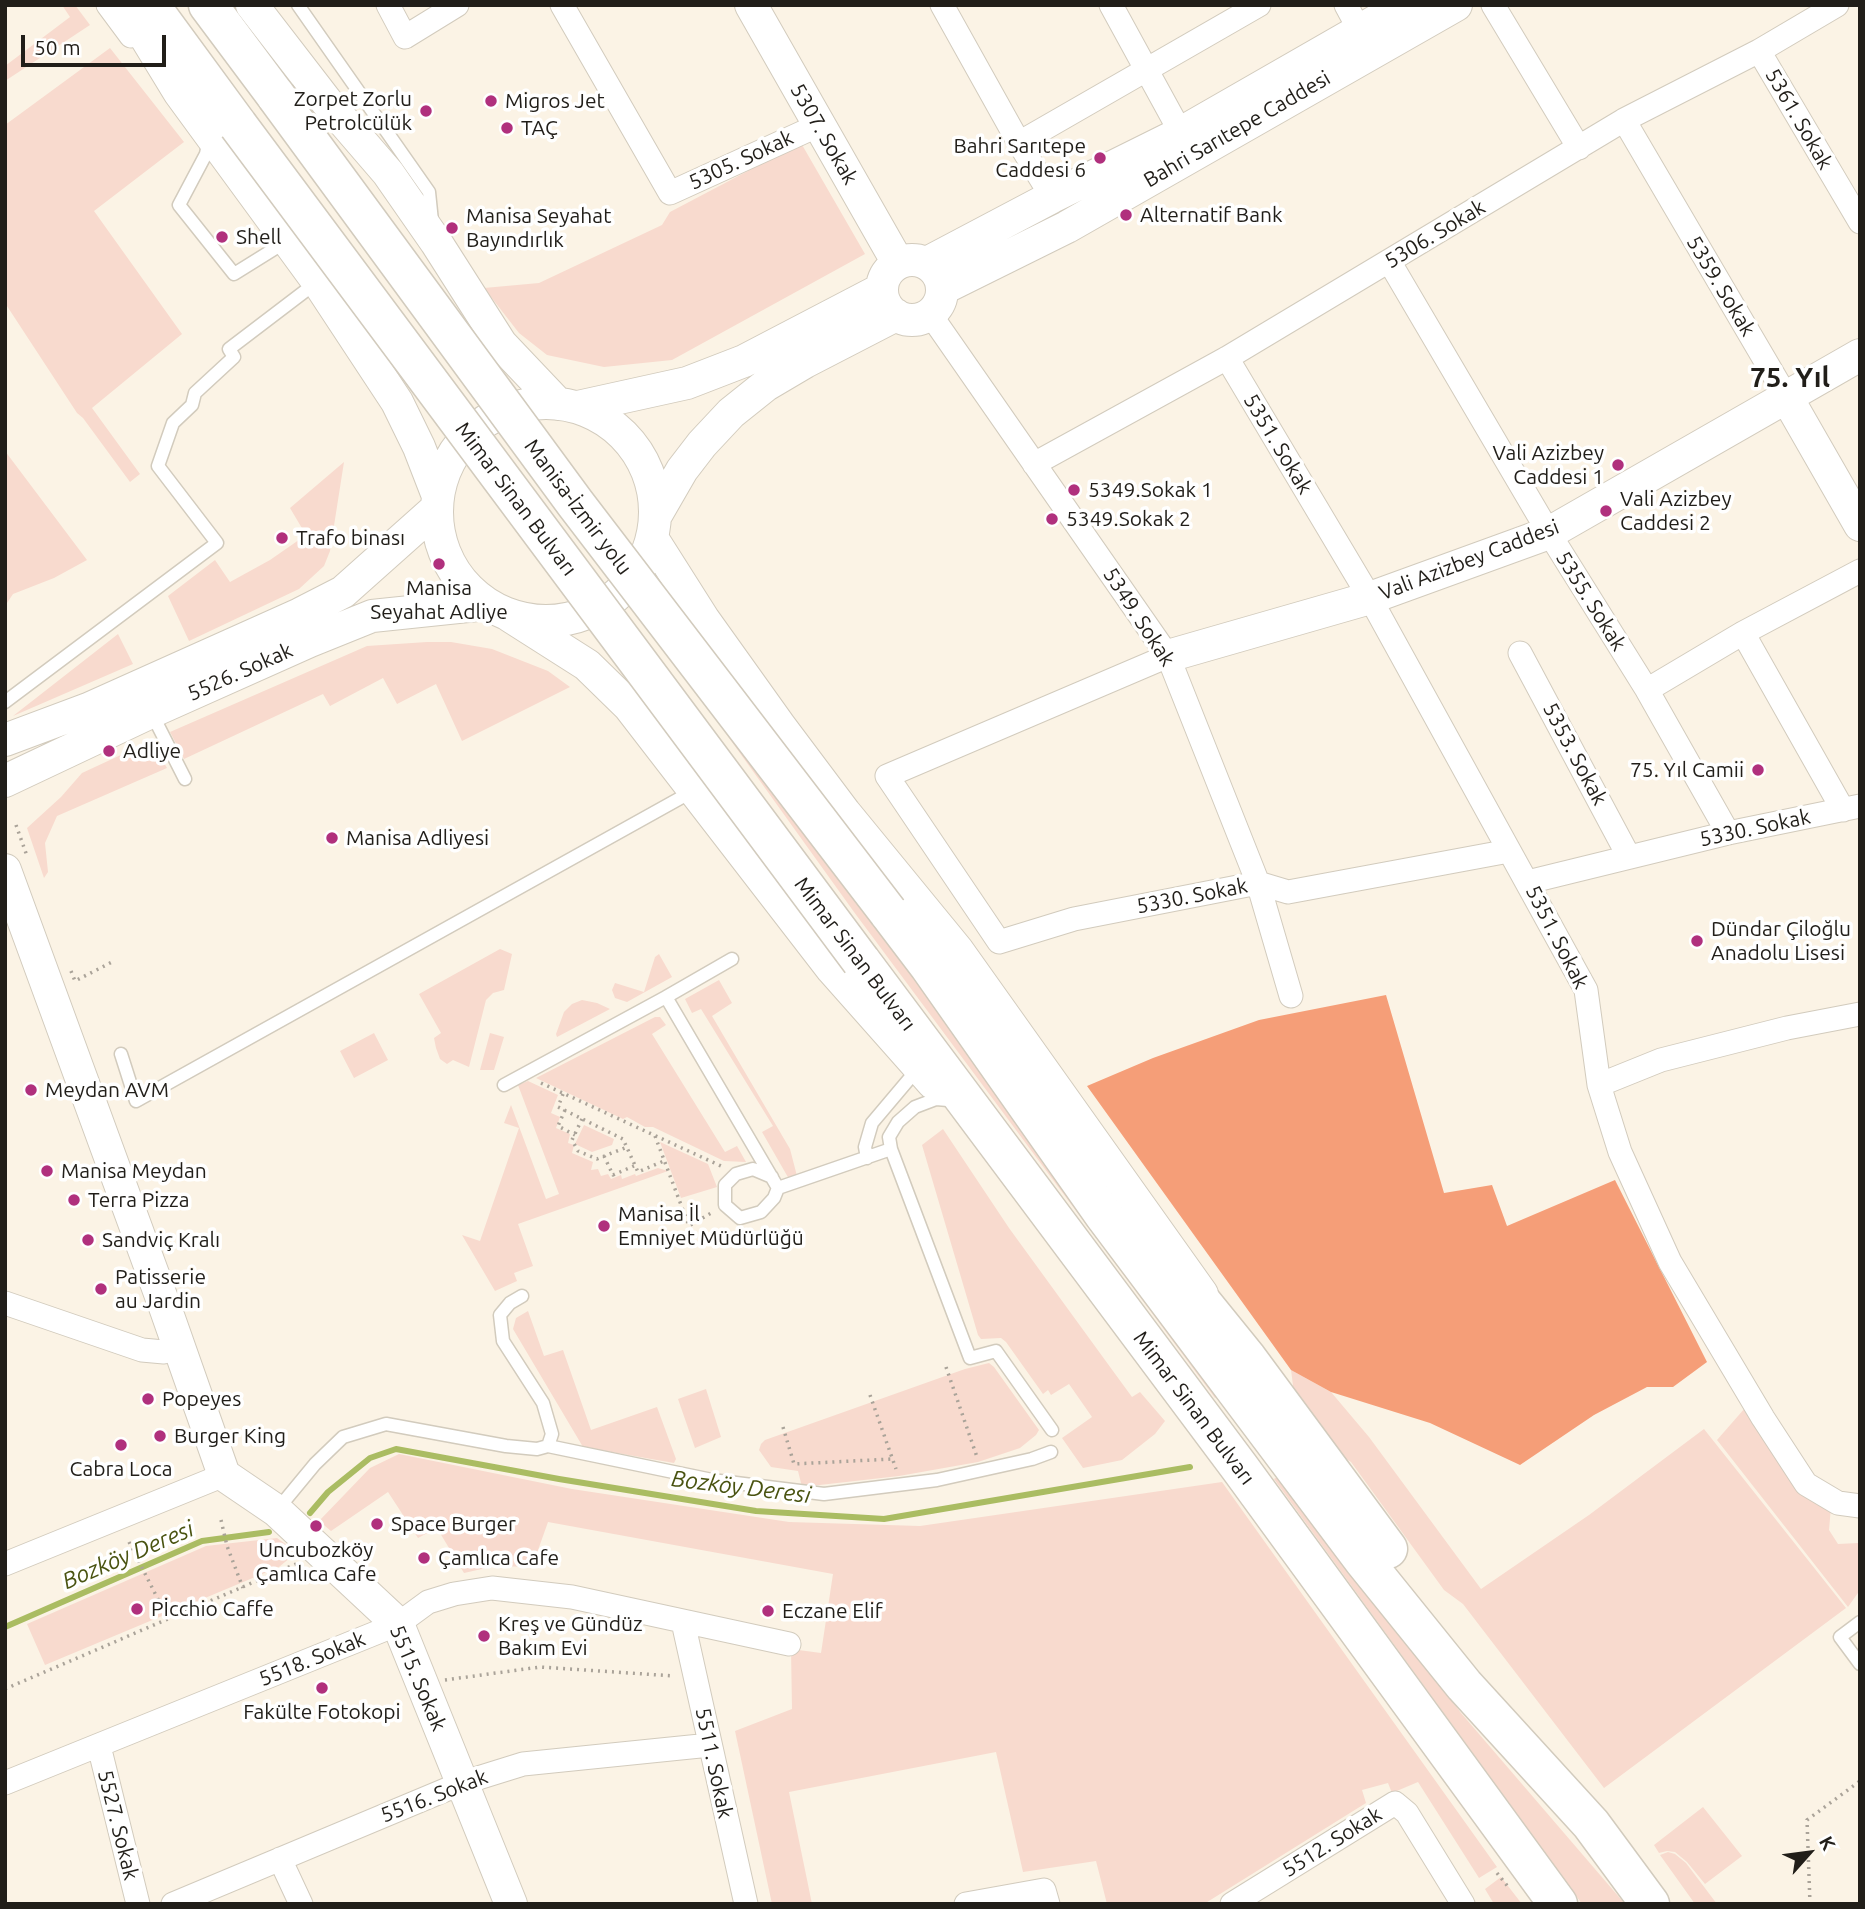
<!DOCTYPE html>
<meta charset="utf-8">
<style>
body{margin:0}
#map{position:relative;width:1865px;height:1909px;overflow:hidden;background:#fbf3e5;font-family:Ubuntu,sans-serif}
canvas{display:block}
.frame{position:absolute;inset:0;border:7px solid #211e19;pointer-events:none}
.north{position:absolute;left:1774px;top:1818px;width:70px;height:70px;-webkit-text-stroke:5px #fff;paint-order:stroke;rotate:62deg;font-size:19px;font-weight:700;line-height:28px;text-align:center;color:#211e19}
.north::after{content:'';display:block;margin:auto;width:24px;height:32px;background:#211e19;clip-path:polygon(50% 0,100% 100%,50% 72%,0 100%)}
.scale{position:absolute;left:21px;top:35px;width:145px;height:32px;box-sizing:border-box;border:4px solid #211e19;border-top:0;padding-left:9px;font-size:21px;line-height:24px;white-space:nowrap;color:#211e19;-webkit-text-stroke:5px #fff;paint-order:stroke}
</style>
<div id="map">
<canvas width="1865" height="1909"></canvas>
<div class="frame"></div>
<div class="north">K</div>
<div class="scale">50 m</div>
</div>
<script>
const g = document.querySelector('canvas').getContext('2d');
g.lineJoin = 'round';
function fill(path, color) { g.fillStyle = color; g.fill(path, 'evenodd'); }
const toPath = rows => new Path2D(rows.map(r => 'M' + r).join(''));
function stroke(path, color, width, dash) { g.strokeStyle = color; g.lineWidth = width; g.lineCap = dash ? 'butt' : 'round'; g.setLineDash(dash || []); g.stroke(path); }
function write(font, color, halo, rows, align = 'center') {
  g.font = font + ' Ubuntu,sans-serif'; g.lineWidth = 7; g.setLineDash([]); g.textBaseline = 'middle'; g.strokeStyle = halo; g.fillStyle = color; for (const [text, x, y, turn = 0] of rows) {
    g.save(); g.translate(x, y); g.rotate((+turn || 0) * Math.PI / 180); g.textAlign = isNaN(turn) ? turn : align; if (halo) g.strokeText(text, 0, 0); g.fillText(text, 0, 0); g.restore();
  }
}
fill(toPath([
 [62,5,75,5,90,25,5,81,5,66,70,17],
 [110,48,184,142,94,211,182,334,92,408,140,474,130,482,83,418,77,413,5,303,5,125],
 [801,143,865,254,672,360,604,367,547,355,519,333,484,288,539,283,662,225,670,212],
 [5,451,87,560,54,578,13,594,5,606],
 [344,462,330,551,324,566,299,589,189,641,168,596,215,560,230,582,270,560,306,535,290,508],
 [667,633,1225,1393,1215,1398,854,912,658,639],
 [118,634,133,664,13,716],
 [427,642,451,642,492,649,548,671,570,687,462,741,436,684,397,704,383,678,330,706,323,694,184,759,170,732,367,646],
 [151,741,167,768,57,816,45,843,48,872,44,878,27,828,61,797,82,773],
 [500,949,512,954,504,990,493,993,486,1000,469,1067,453,1060,447,1064,440,1059,436,1048,434,1038,441,1033,419,994],
 [659,954,672,977,627,1002,615,998,612,990,615,983,644,992,655,957],
 [719,980,732,1003,712,1016,790,1149,797,1176,789,1179,762,1132,773,1126,701,1009,692,1013,685,999],
 [582,1000,597,1003,610,1009,557,1037,556,1034,564,1012,572,1004],
 [655,1017,660,1017,666,1025,652,1034,725,1152,737,1146,746,1162,724,1161,653,1127,645,1127,627,1117,623,1119,536,1078],
 [374,1033,388,1060,354,1078,340,1051],
 [490,1033,504,1037,494,1070,480,1070],
 [528,1081,558,1095,551,1113,560,1117,556,1128,570,1134,568,1143,574,1145,572,1153,593,1162,591,1170,598,1169,601,1176,608,1174,611,1179,621,1175,622,1179,635,1174,636,1176,658,1168,668,1171,518,1224,533,1266,514,1273,517,1281,495,1291,462,1235,480,1241,519,1128,504,1123,511,1105,546,1199,559,1194,518,1085],
 [584,1125,614,1139,612,1145,592,1152,575,1144],
 [943,1129,1009,1228,1113,1371,1132,1397,1140,1392,1165,1421,1155,1434,1122,1460,1083,1468,1062,1438,1092,1417,1069,1384,1051,1395,1048,1390,1043,1394,1006,1342,1001,1338,981,1339,978,1335,922,1145],
 [660,1142,708,1164,717,1187,681,1198],
 [528,1311,544,1356,563,1350,591,1430,657,1407,676,1459,674,1463,583,1447,513,1329,516,1318],
 [989,1363,994,1367,1039,1430,1036,1435,1020,1448,978,1462,899,1476,802,1487,798,1471,771,1467,759,1450,761,1444,765,1440,965,1369],
 [1291,1370,1331,1392,1369,1437,1481,1589,1589,1515,1704,1429,1846,1608,1604,1788,1463,1604,1444,1590,1351,1462,1340,1455,1294,1393],
 [706,1389,721,1437,695,1448,678,1399],
 [1745,1408,1786,1473,1831,1507,1829,1530,1838,1544,1858,1543,1860,1590,1848,1607,1717,1440],
 [399,1454,572,1489,789,1522,920,1526,1222,1482,1497,1867,1479,1878,1418,1782,1392,1793,1388,1783,1362,1790,1366,1803,1204,1904,1107,1904,1096,1861,1023,1872,996,1752,789,1792,812,1904,772,1904,735,1731,792,1709,791,1649,821,1653,833,1574,548,1522,532,1567,495,1566,464,1573,437,1528,418,1538,388,1492,331,1531,319,1521,370,1468],
 [1282,1474,1294,1487,1461,1713,1625,1904,1582,1904,1274,1479],
 [277,1538,291,1548,291,1557,279,1567,45,1665,27,1624,206,1546],
 [1703,1807,1742,1856,1705,1884,1687,1862,1675,1852,1667,1851,1659,1853,1654,1845],
 [1668,1852,1675,1854,1686,1863,1717,1904,1695,1904,1660,1855],
 [1501,1877,1522,1904,1494,1904,1485,1889]
]), '#f8dace');
fill(toPath([
 [1386,995,1444,1193,1492,1185,1507,1226,1615,1180,1707,1362,1673,1387,1647,1387,1594,1415,1520,1465,1430,1423,1331,1392,1291,1370,1087,1086,1153,1058,1259,1020]
]), '#f59e78');
stroke(toPath([
 [310,1513,328,1492,370,1458,396,1449,559,1479,756,1511,884,1519,1190,1467],
 [5,1627,202,1541,269,1532]
]), '#aabc62', 6);
const lane = toPath([
 [298,5,429,192,432,221],
 [209,139,206,154,179,205,234,274,287,241],
 [5,702,217,543,158,466,173,423,192,405,195,393,234,357,229,349,317,282],
 [151,712,185,779],
 [666,997,732,959],
 [121,1054,136,1101,693,791],
 [504,1085,666,997,778,1188,891,1149,970,1358,996,1351,1052,1430],
 [891,1149,889,1137,898,1122,915,1107,936,1099,948,1100],
 [867,1158,865,1147,872,1123,910,1078,914,1065],
 [772,1177,753,1169,736,1174,725,1185,725,1205,740,1218,761,1212,774,1198,778,1188],
 [548,1446,712,1480,824,1494,937,1480,1032,1459,1051,1452],
 [277,1510,315,1464,343,1437,386,1424,506,1446,537,1449,548,1446,552,1434,543,1403,503,1341,500,1315,510,1303,522,1296],
 [1860,1622,1840,1637,1860,1664]
]);
const street = toPath([
 [108,5,131,36],
 [388,5,405,37,457,5],
 [562,5,670,193,819,125],
 [942,5,1019,143,1052,197],
 [1111,5,1181,133],
 [1346,5,1360,31],
 [1493,5,1579,148],
 [1759,51,1860,222],
 [1624,120,1786,396],
 [1019,143,1259,5],
 [1389,261,1549,533,1647,690,1728,833],
 [930,314,1168,656,1258,883,1291,996],
 [1227,358,1370,598,1586,990,1599,1085,1620,1152,1670,1262,1763,1418,1806,1484,1838,1503,1860,1506],
 [1034,464,1227,358,1624,120,1759,51,1837,5],
 [1743,633,1843,810],
 [1520,653,1629,857],
 [1168,656,887,776,999,942,1074,919,1258,883,1288,892,1509,851],
 [1647,690,1743,633,1860,571],
 [1528,882,1728,833,1860,806],
 [1599,1085,1661,1060,1787,1028,1860,1014],
 [5,1303,142,1350,164,1352],
 [5,1564,224,1475],
 [683,1622,746,1904],
 [99,1746,138,1904],
 [5,1783,398,1624,428,1602,454,1594,492,1588,572,1597,789,1644],
 [280,1859,301,1904],
 [173,1904,462,1783,523,1764,710,1745],
 [966,1904,1044,1890,1048,1904],
 [1232,1904,1395,1803,1407,1813,1463,1904]
]);
const secondary = toPath([
 [126,5,179,92,318,282,397,402,419,447,438,496],
 [252,5,326,101,388,173,436,242,501,344,558,404],
 [751,5,898,263],
 '882 290a30 30 0 1 1 60 0a30 30 0 1 1-60 0Z',
 [927,263,1052,197,1181,133,1404,5],
 [942,289,1067,227,1456,5],
 [1786,396,1860,525],
 '437 512a109 109 0 1 1 218 0a109 109 0 1 1-218 0Z',
 [578,407,687,383,744,361,882,289],
 [656,515,682,470,702,444,731,413,766,385,805,362,896,315],
 [652,538,704,620,779,725,845,813,958,951,1202,1294],
 [510,616,587,665,629,706,832,969,933,1083],
 [1168,656,1370,598,1549,533,1860,355],
 [5,740,88,709,300,614,343,592,435,510],
 [5,781,151,712,310,641,372,616,487,604],
 [5,870,165,1307,224,1475,277,1511,398,1624,511,1904]
]);
const highway = toPath([
 [150,5,238,125],
 [208,5,276,96],
 [888,912,929,966,1104,1215,1364,1561,1464,1685,1591,1824,1650,1904],
 [861,961,1240,1468,1558,1904],
 [1183,1279,1247,1358,1388,1549]
]);
stroke(lane, '#d2cbbd', 15);
stroke(street, '#d2cbbd', 25);
stroke(secondary, '#d2cbbd', 34);
stroke(highway, '#d2cbbd', 41);
stroke(toPath([
 [16,825,27,856],
 [71,971,75,981,112,962],
 [541,1083,721,1166],
 [563,1094,558,1107,623,1139,638,1172,664,1161],
 [565,1110,558,1126,575,1135],
 [582,1119,572,1140,578,1151,597,1159,627,1147],
 [655,1136,689,1226,711,1213],
 [604,1156,613,1175,634,1166],
 [946,1367,977,1457],
 [870,1395,896,1469],
 [783,1427,794,1464,892,1459],
 [221,1520,227,1546,243,1588],
 [129,1542,168,1619],
 [445,1680,540,1667,674,1676],
 [5,1689,296,1564],
 [1497,1873,1509,1888],
 [1810,1904,1807,1820,1860,1781]
]), '#aaa399', 3.5, [2, 5]);
stroke(lane, '#fff', 12);
stroke(street, '#fff', 23);
stroke(secondary, '#fff', 32);
stroke(highway, '#fff', 38);
const highwayBridge = toPath([
 [276,96,575,503,888,912],
 [238,125,861,961]
]);
stroke(highwayBridge, '#d2cbbd', 41, []);
stroke(highwayBridge, '#fff', 38);
for (const [x, y, r, color] of [
 [491,101,7,"#b0307d"],
 [426,111,7,"#b0307d"],
 [507,128,7,"#b0307d"],
 [1100,158,7,"#b0307d"],
 [1126,215,7,"#b0307d"],
 [452,228,7,"#b0307d"],
 [222,237,7,"#b0307d"],
 [1618,465,7,"#b0307d"],
 [1074,490,7,"#b0307d"],
 [1606,511,7,"#b0307d"],
 [1052,519,7,"#b0307d"],
 [282,538,7,"#b0307d"],
 [439,564,7,"#b0307d"],
 [109,751,7,"#b0307d"],
 [1758,770,7,"#b0307d"],
 [332,838,7,"#b0307d"],
 [1697,941,7,"#b0307d"],
 [31,1090,7,"#b0307d"],
 [47,1171,7,"#b0307d"],
 [74,1200,7,"#b0307d"],
 [604,1226,7,"#b0307d"],
 [88,1240,7,"#b0307d"],
 [101,1289,7,"#b0307d"],
 [148,1399,7,"#b0307d"],
 [160,1436,7,"#b0307d"],
 [121,1445,7,"#b0307d"],
 [377,1524,7,"#b0307d"],
 [316,1526,7,"#b0307d"],
 [424,1558,7,"#b0307d"],
 [137,1609,7,"#b0307d"],
 [768,1611,7,"#b0307d"],
 [484,1636,7,"#b0307d"],
 [322,1688,7,"#b0307d"]
]) { const dot = new Path2D(); dot.arc(x, y, r, 0, 2 * Math.PI); g.fillStyle = color; g.fill(dot); stroke(dot, '#fff', 2.5); }
write('21px', '#211e19', '#fff', [
 ["Zorpet Zorlu",412,99,"right"],
 ["Petrolcülük",412,123,"right"],
 ["Migros Jet",505,101],
 ["TAÇ",521,128],
 ["Bahri Sarıtepe",1086,146,"right"],
 ["Caddesi 6",1086,170,"right"],
 ["Alternatif Bank",1140,215],
 ["Manisa Seyahat",466,216],
 ["Bayındırlık",466,240],
 ["Shell",236,237],
 ["Vali Azizbey",1604,453,"right"],
 ["Caddesi 1",1604,477,"right"],
 ["5349.Sokak 1",1088,490],
 ["Vali Azizbey",1620,499],
 ["Caddesi 2",1620,523],
 ["5349.Sokak 2",1066,519],
 ["Trafo binası",296,538],
 ["Manisa",439,588,"center"],
 ["Seyahat Adliye",439,612,"center"],
 ["Adliye",123,751],
 ["75. Yıl Camii",1744,770,"right"],
 ["Manisa Adliyesi",346,838],
 ["Dündar Çiloğlu",1711,929],
 ["Anadolu Lisesi",1711,953],
 ["Meydan AVM",45,1090],
 ["Manisa Meydan",61,1171],
 ["Terra Pizza",88,1200],
 ["Manisa İl",618,1214],
 ["Emniyet Müdürlüğü",618,1238],
 ["Sandviç Kralı",102,1240],
 ["Patisserie",115,1277],
 ["au Jardin",115,1301],
 ["Popeyes",162,1399],
 ["Burger King",174,1436],
 ["Cabra Loca",121,1469,"center"],
 ["Space Burger",391,1524],
 ["Uncubozköy",316,1550,"center"],
 ["Çamlıca Cafe",316,1574,"center"],
 ["Çamlıca Cafe",438,1558],
 ["Pİcchio Caffe",151,1609],
 ["Eczane Elif",782,1611],
 ["Kreş ve Gündüz",498,1624],
 ["Bakım Evi",498,1648],
 ["Fakülte Fotokopi",322,1712,"center"]
], 'left');
write('21px', '#211e19', '#fff', [
 ["5361. Sokak",1799,119,60],
 ["Bahri Sarıtepe Caddesi",1237,129,-30],
 ["5307. Sokak",824,134,60],
 ["5305. Sokak",741,160,-25],
 ["5306. Sokak",1435,234,-31],
 ["5359. Sokak",1721,286,59],
 ["5351. Sokak",1278,444,59],
 ["Mimar Sinan Bulvarı",516,499,53],
 ["Manisa-İzmir yolu",578,507,53],
 ["Vali Azizbey Caddesi",1469,560,-21],
 ["5355. Sokak",1591,601,58],
 ["5349. Sokak",1139,617,57],
 ["5526. Sokak",240,672,-24],
 ["5353. Sokak",1575,754,62],
 ["5330. Sokak",1755,828,-12],
 ["5330. Sokak",1192,896,-11],
 ["5351. Sokak",1557,937,63],
 ["Mimar Sinan Bulvarı",855,954,53],
 ["Mimar Sinan Bulvarı",1194,1408,53],
 ["5518. Sokak",312,1659,-22],
 ["5515. Sokak",418,1678,67],
 ["5511. Sokak",714,1763,78],
 ["5516. Sokak",434,1796,-21],
 ["5527. Sokak",118,1825,76],
 ["5512. Sokak",1332,1842,-32]
]);
write('italic 23px', '#495311', '#fff', [
 ["Bozköy Deresi",741,1487,7],
 ["Bozköy Deresi",128,1555,-23]
]);
write('bold 28px', '#211e19', '#fff', [
 ["75. Yıl",1790,378]
]);
</script>
